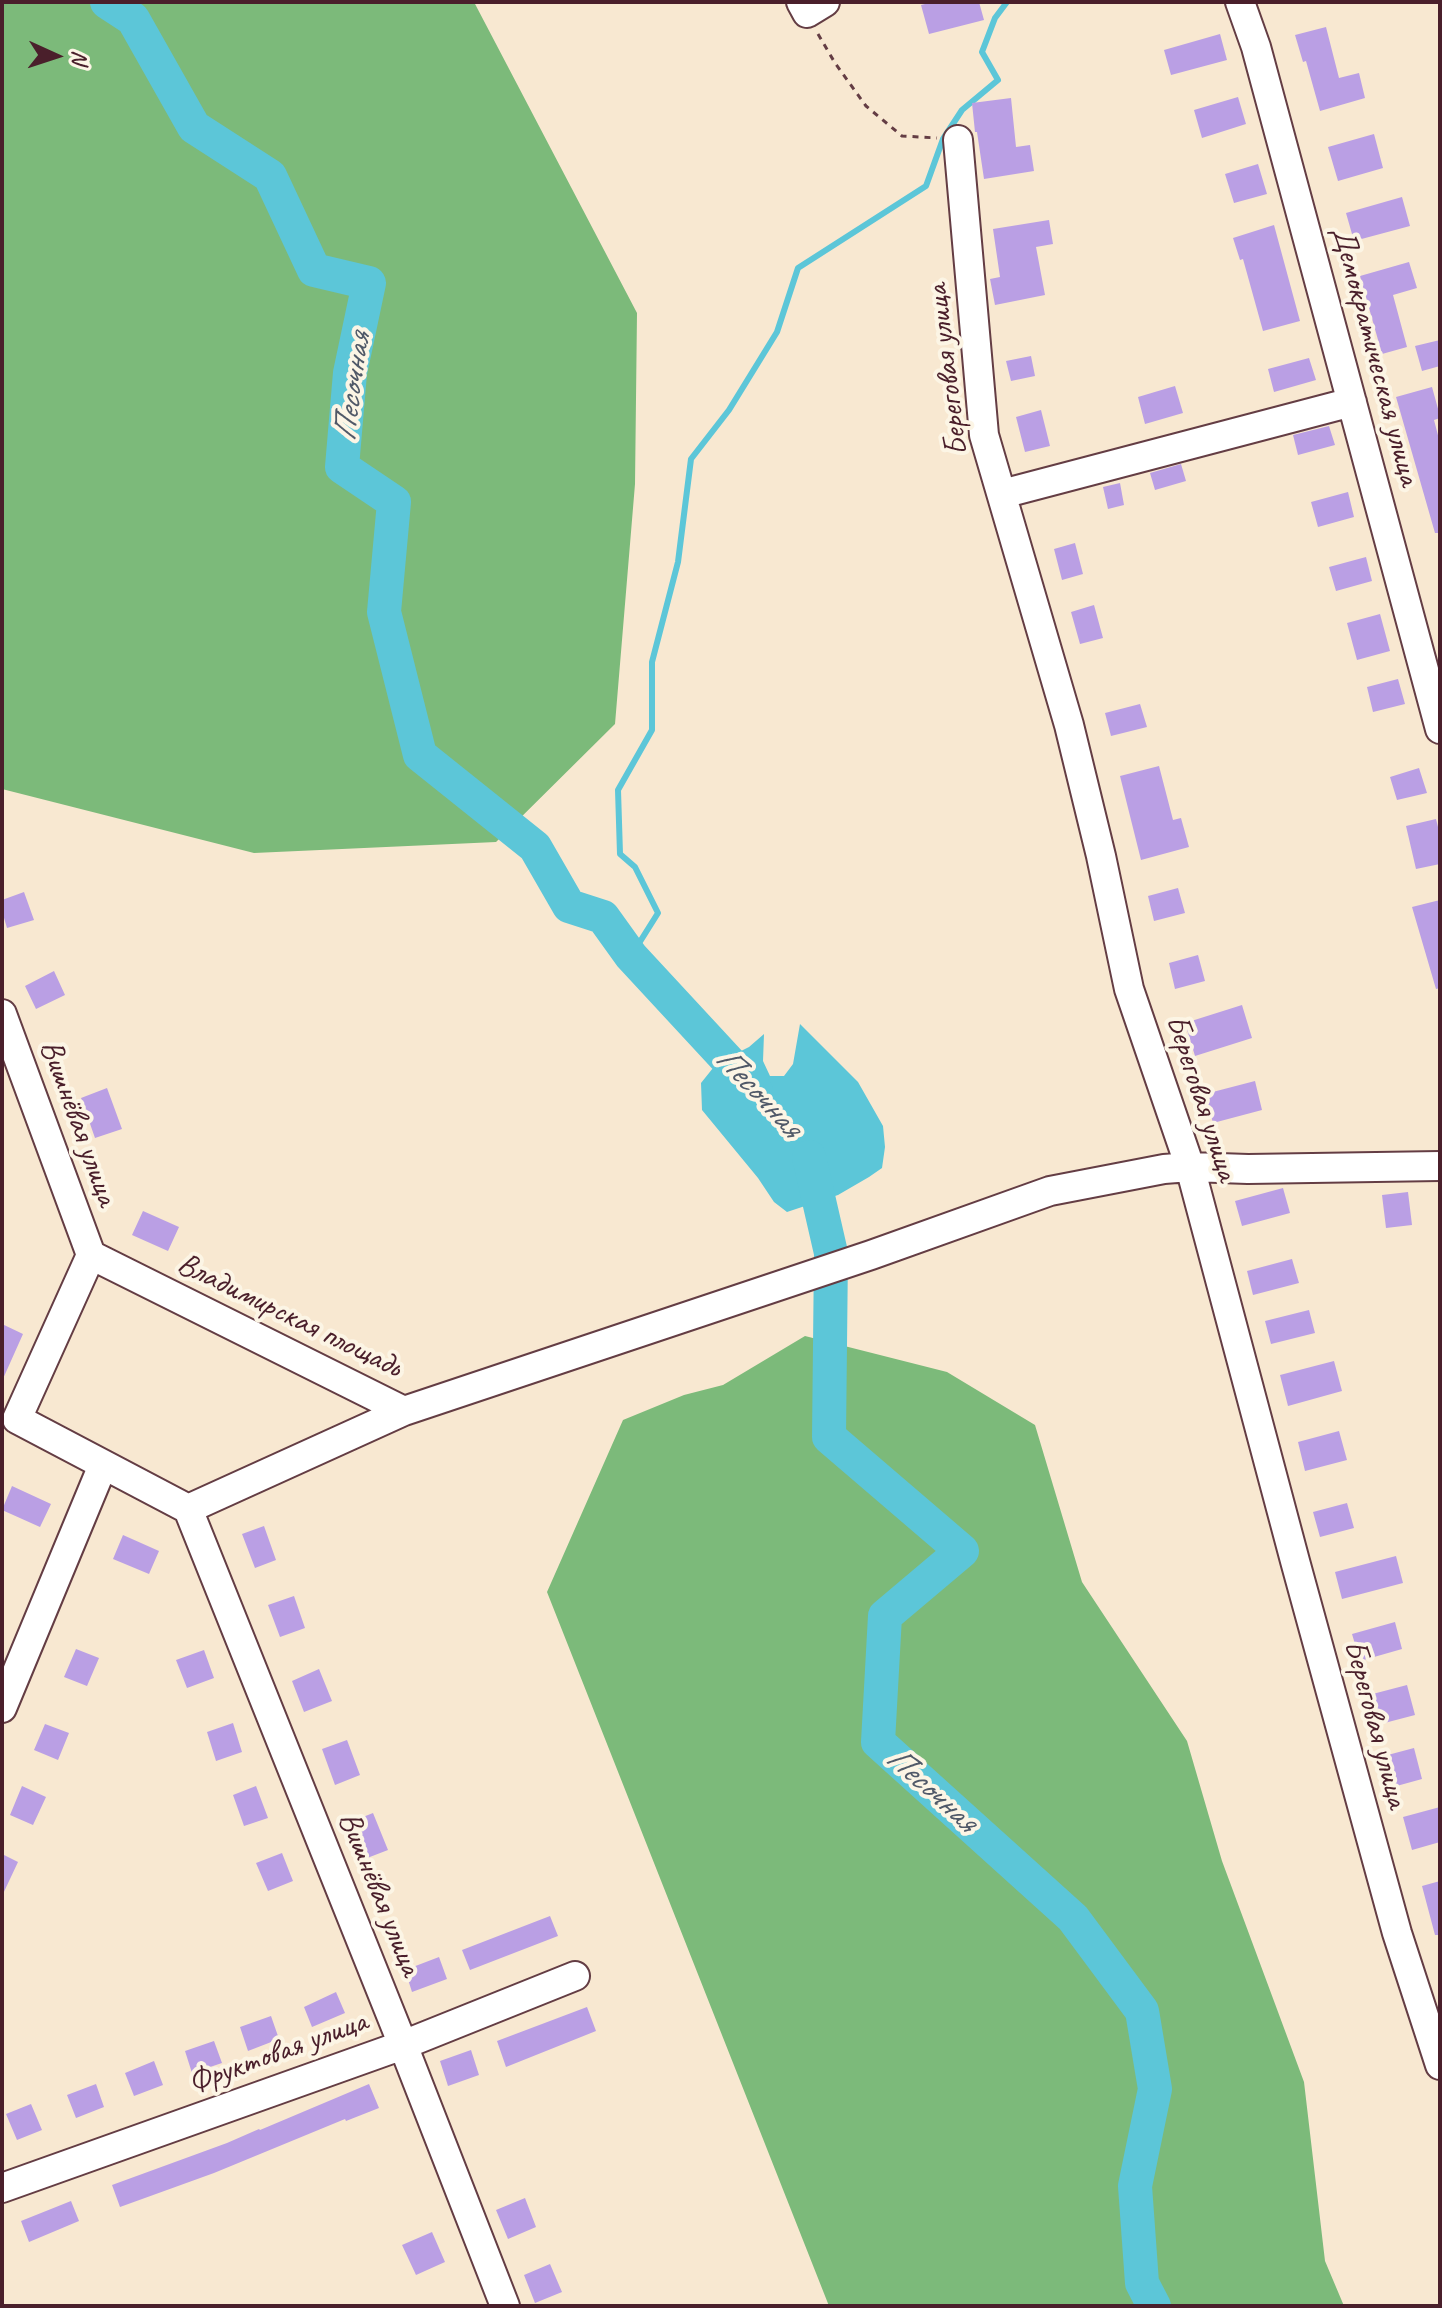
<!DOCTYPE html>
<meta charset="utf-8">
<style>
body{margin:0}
#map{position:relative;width:1442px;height:2308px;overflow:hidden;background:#f8e8d1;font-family:Caveat,sans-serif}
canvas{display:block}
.frame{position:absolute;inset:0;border:4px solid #4a1f2b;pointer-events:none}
.north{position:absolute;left:16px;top:16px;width:80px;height:80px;-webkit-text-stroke:6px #fcf5e5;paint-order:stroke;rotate:93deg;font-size:22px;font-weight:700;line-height:32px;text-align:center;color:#4a1f2b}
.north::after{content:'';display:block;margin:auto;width:28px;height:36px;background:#4a1f2b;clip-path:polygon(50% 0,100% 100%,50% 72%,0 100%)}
</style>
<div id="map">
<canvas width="1442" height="2308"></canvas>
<div class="frame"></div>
<div class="north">N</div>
</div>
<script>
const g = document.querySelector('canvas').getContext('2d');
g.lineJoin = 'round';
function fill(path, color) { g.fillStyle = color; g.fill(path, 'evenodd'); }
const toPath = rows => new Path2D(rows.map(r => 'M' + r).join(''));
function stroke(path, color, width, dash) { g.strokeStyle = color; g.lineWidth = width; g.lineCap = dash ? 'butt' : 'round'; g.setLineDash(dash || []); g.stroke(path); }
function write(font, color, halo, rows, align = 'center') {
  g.font = font + ' Caveat,sans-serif'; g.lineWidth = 8; g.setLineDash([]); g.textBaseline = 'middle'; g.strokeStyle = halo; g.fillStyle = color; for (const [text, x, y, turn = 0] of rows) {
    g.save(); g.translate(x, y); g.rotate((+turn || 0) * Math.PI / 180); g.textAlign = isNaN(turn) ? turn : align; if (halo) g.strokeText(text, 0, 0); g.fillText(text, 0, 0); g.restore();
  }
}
fill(toPath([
 [2,2,474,2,637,313,635,484,615,724,496,842,254,853,2,789],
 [805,1336,947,1372,1035,1425,1082,1582,1187,1741,1222,1861,1304,2082,1325,2261,1344,2306,829,2306,547,1592,623,1420,684,1395,723,1385]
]), '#7cba7a');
fill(toPath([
 [800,1024,858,1082,883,1126,885,1147,882,1168,869,1177,838,1195,787,1212,774,1202,758,1178,702,1110,701,1083,717,1063,749,1047,764,1034,763,1061,770,1076,784,1076,793,1064]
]), '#5cc6d8');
stroke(toPath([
 [631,956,658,913,635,867,620,854,618,790,652,730,652,662,678,562,691,459,729,410,777,332,798,268,926,186,943,139,962,110,998,80,982,52,995,18,1007,2]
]), '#5cc6d8', 6);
stroke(toPath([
 [107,2,133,19,194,127,270,176,314,270,369,283,350,373,342,467,394,502,384,612,420,755,535,847,569,906,603,917,631,956,756,1091],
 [809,1157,831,1253,829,1437,962,1551,885,1616,878,1742,1073,1918,1142,2011,1155,2089,1135,2186,1142,2283,1154,2306]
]), '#5cc6d8', 34);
fill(toPath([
 [933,2,979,2,984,20,929,34,921,5],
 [1326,27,1339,78,1359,73,1365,98,1320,111,1306,61,1303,62,1295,35],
 [1220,34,1227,60,1171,75,1164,50],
 [1238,97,1246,124,1202,138,1194,110],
 [1011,98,1016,147,1030,145,1034,171,984,179,977,132,975,132,972,103],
 [1374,134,1383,168,1338,181,1328,147],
 [1258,164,1267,194,1234,203,1225,174],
 [1402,197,1410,226,1354,241,1346,213],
 [1049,220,1053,244,1036,247,1045,295,995,305,990,279,1000,277,993,229],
 [1274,225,1300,321,1263,331,1243,259,1240,260,1233,238],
 [1409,262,1417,288,1393,295,1407,347,1382,354,1360,276],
 [1440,340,1440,366,1422,371,1415,346],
 [1031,356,1035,376,1011,381,1006,361],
 [1309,358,1316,380,1274,392,1268,369],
 [1175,386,1183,413,1145,424,1138,397],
 [1432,387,1440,416,1440,418,1434,420,1440,443,1440,533,1435,533,1396,397],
 [1041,410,1050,446,1025,452,1016,417],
 [1329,426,1335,445,1298,455,1293,435],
 [1181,464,1186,481,1155,490,1150,473],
 [1120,483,1124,505,1108,509,1103,487],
 [1348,492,1354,517,1318,527,1311,502],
 [1075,543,1083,574,1062,580,1054,549],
 [1366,557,1372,581,1336,591,1329,567],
 [1094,605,1103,638,1080,644,1071,612],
 [1380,614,1390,651,1357,660,1347,623],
 [1398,679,1405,704,1373,712,1367,687],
 [1140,704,1147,727,1111,736,1105,713],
 [1159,766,1173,820,1181,818,1189,847,1141,860,1120,776],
 [1419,768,1427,793,1397,800,1390,777],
 [1436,819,1440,835,1440,864,1416,869,1406,826],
 [1178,888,1185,913,1154,921,1148,896],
 [24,892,34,920,7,928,2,911,2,900],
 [1440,900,1440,988,1436,989,1412,907],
 [1198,955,1205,981,1175,989,1169,963],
 [54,971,65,995,36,1009,25,986],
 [1242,1005,1252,1038,1195,1056,1185,1023],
 [1255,1081,1262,1110,1213,1123,1205,1094],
 [107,1088,122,1129,95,1138,81,1098],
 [1283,1188,1290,1213,1242,1226,1235,1201],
 [1408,1192,1412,1225,1386,1228,1382,1195],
 [143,1211,179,1227,168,1251,132,1235],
 [1292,1259,1299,1283,1253,1295,1247,1271],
 [1309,1310,1315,1333,1271,1344,1265,1321],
 [2,1324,23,1334,2,1381],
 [1334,1361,1342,1391,1288,1406,1280,1375],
 [1339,1431,1347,1460,1305,1471,1298,1442],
 [12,1486,51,1504,40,1527,2,1510],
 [1347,1503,1354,1528,1320,1537,1313,1512],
 [264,1526,276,1560,255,1568,242,1534],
 [123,1535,159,1551,149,1574,113,1559],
 [1396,1556,1403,1583,1342,1599,1335,1572],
 [294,1596,305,1628,280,1637,268,1605],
 [1395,1622,1402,1649,1360,1661,1352,1634],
 [76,1649,99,1658,87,1686,64,1677],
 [204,1650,214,1678,187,1688,176,1660],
 [319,1669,332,1701,304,1712,292,1681],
 [1407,1685,1415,1715,1373,1726,1365,1696],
 [233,1723,242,1752,216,1761,207,1732],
 [45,1724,69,1733,58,1760,34,1750],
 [347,1740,360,1775,335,1785,322,1749],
 [1414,1748,1422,1779,1393,1787,1384,1756],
 [22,1786,46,1797,33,1825,10,1815],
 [256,1786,268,1818,244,1826,233,1795],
 [1440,1807,1440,1842,1412,1850,1403,1817],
 [373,1813,388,1850,362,1860,348,1823],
 [282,1853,293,1881,268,1891,256,1863],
 [2,1854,18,1862,2,1896],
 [1440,1881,1440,1935,1435,1935,1422,1886],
 [550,1916,558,1936,470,1970,462,1950],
 [439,1957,447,1979,412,1992,405,1970],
 [336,1992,345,2013,312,2027,304,2007],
 [587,2007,596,2031,506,2067,497,2041],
 [271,2016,279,2039,248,2051,240,2027],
 [214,2041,222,2063,192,2073,185,2051],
 [471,2050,479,2075,448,2086,440,2061],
 [154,2061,163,2085,134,2096,125,2073],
 [96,2084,104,2107,76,2118,67,2095],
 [369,2084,379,2108,346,2121,345,2119,214,2173,120,2207,112,2185,227,2143,259,2129,260,2130],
 [31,2104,42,2130,17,2140,6,2114],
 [525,2198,536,2227,508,2239,496,2210],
 [71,2201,79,2221,29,2242,21,2221],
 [432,2232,445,2262,416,2275,402,2245],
 [550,2264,562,2292,535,2303,524,2275]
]), '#ba9fe4');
const minor = toPath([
 [801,2,807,13,825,2],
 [1240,2,1256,47,1440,729],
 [958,140,984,435,1069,725,1101,856,1129,989,1190,1167,1295,1561,1397,1933,1440,2065],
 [1002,494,1352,402],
 [2,1014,91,1255],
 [91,1255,404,1411],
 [17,1419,188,1509],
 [17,1419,91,1255],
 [188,1509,404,1411,871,1255,1050,1191,1164,1169,1190,1167,1248,1169,1440,1166],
 [188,1509,403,2045,505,2306],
 [2,1708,103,1465],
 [2,2188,403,2045,575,1976]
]);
stroke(minor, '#643d44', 32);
stroke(toPath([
 [818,34,835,63,866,106,902,136,937,138]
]), '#643d44', 3, [6, 6]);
stroke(minor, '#fff', 28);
write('32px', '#4a1f2b', '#fcf5e5', [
 ["Демократическая улица",1375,356,75],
 ["Береговая улица",948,370,-97],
 ["Береговая улица",1201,1098,72],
 ["Вишнёвая улица",78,1123,70],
 ["Владимирская площадь",289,1316,26],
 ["Береговая улица",1375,1724,75],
 ["Вишнёвая улица",379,1894,68],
 ["Фруктовая улица",278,2053,-20]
]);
write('italic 34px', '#505968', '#fcf5e5', [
 ["Песочная",353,387,-82],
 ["Песочная",758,1093,47],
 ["Песочная",931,1790,42]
]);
</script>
